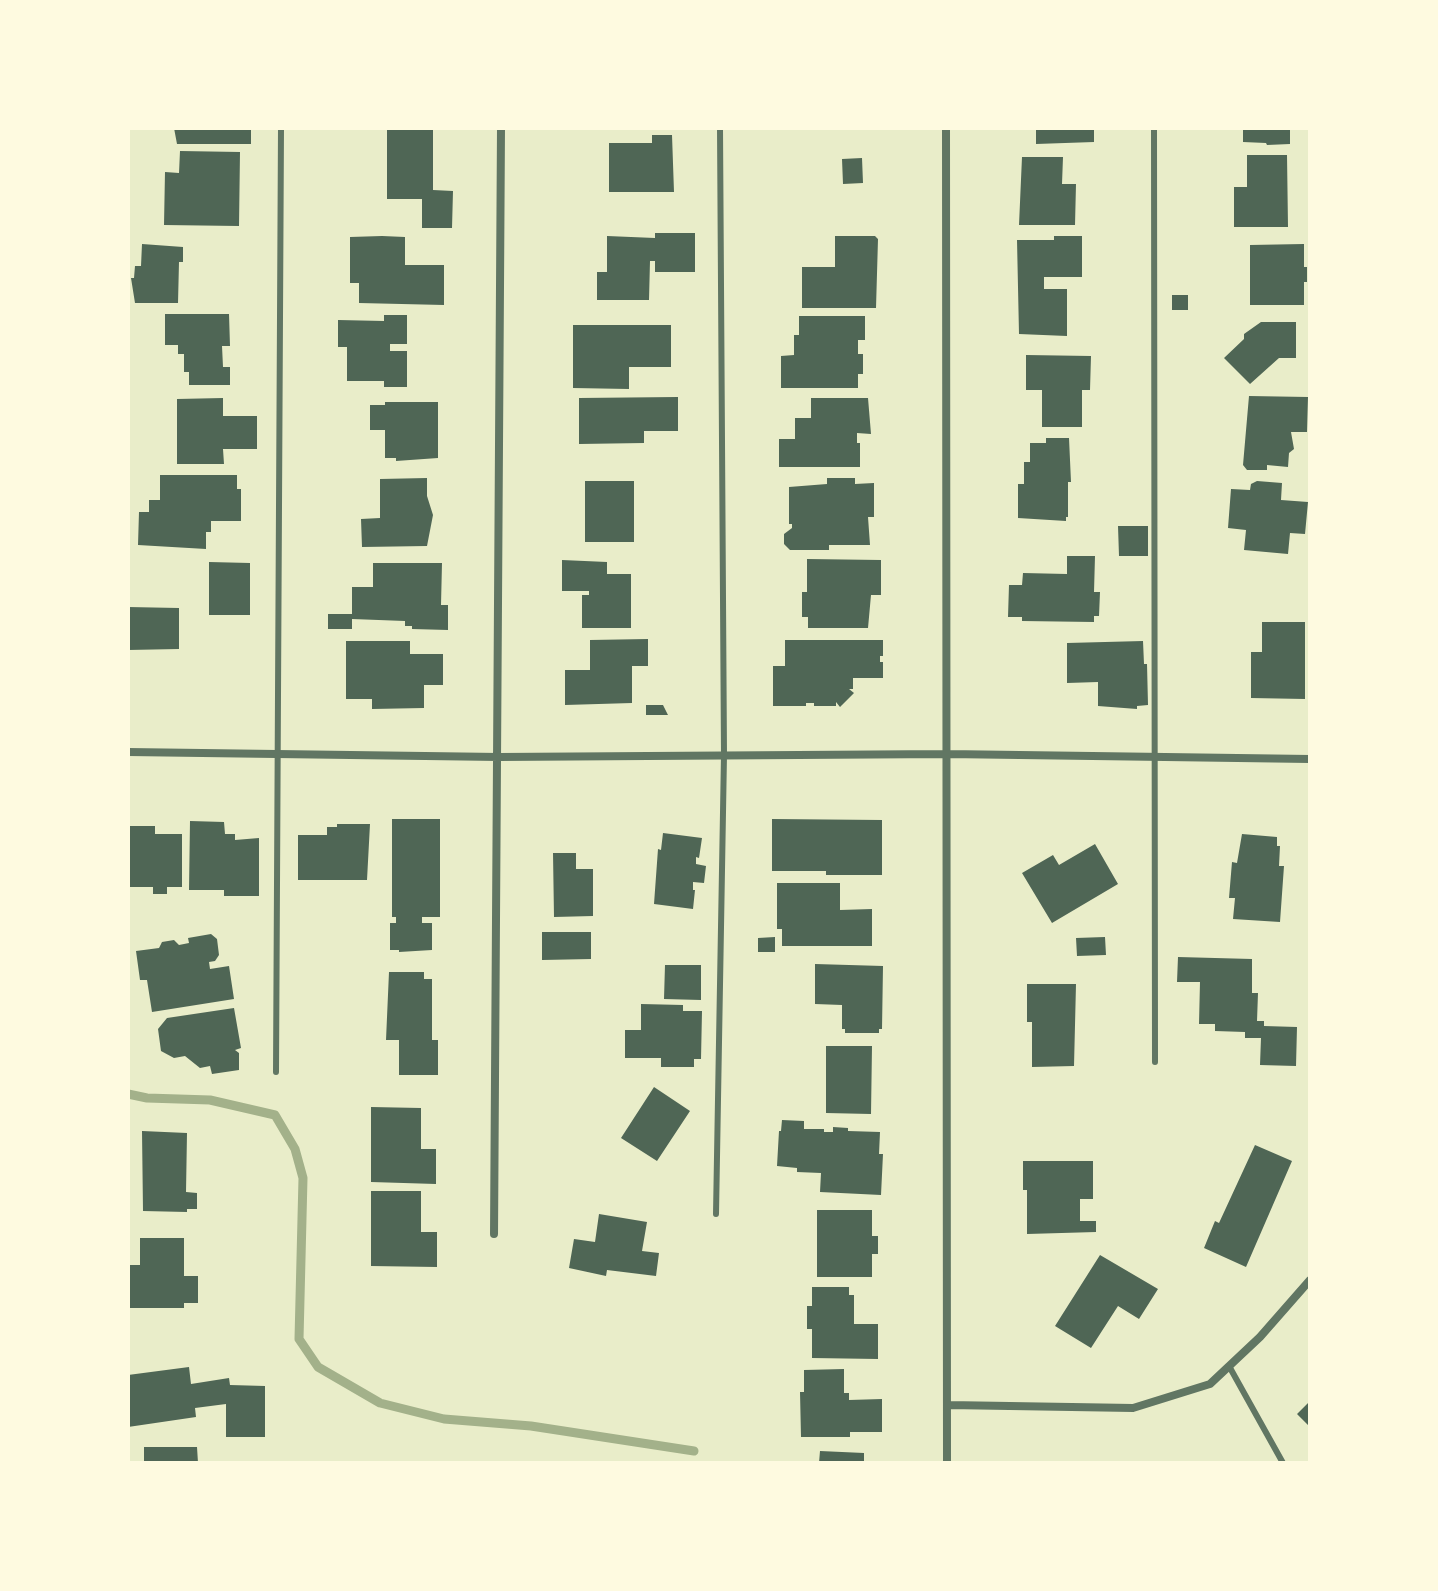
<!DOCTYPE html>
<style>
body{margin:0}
#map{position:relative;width:1438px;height:1591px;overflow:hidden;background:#e9edc9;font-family:"Source Sans 3",sans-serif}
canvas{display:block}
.frame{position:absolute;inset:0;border:130px solid #fefae0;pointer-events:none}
</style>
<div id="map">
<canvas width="1438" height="1591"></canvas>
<div class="frame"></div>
</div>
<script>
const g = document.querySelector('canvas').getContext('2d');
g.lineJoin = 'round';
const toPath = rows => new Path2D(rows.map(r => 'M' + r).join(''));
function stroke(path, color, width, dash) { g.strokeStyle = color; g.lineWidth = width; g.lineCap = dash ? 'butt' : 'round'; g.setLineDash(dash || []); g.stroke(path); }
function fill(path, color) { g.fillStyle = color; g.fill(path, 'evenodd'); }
stroke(toPath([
 [128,1094,147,1098,210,1100,275,1115,295,1149,303,1178,299,1339,318,1367,380,1403,444,1419,531,1426,694,1451]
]), '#a3b18a', 9);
fill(toPath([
 [174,128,251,128,251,144,177,144],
 [1036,128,1094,128,1094,142,1036,144],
 [1243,128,1290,128,1290,144,1267,145,1266,143,1243,142],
 [387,129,433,130,433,190,453,191,452,228,422,228,422,199,387,199],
 [652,135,672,135,674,192,609,192,609,143,652,143],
 [180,151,240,152,239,226,164,225,165,172,179,173],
 [1247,155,1287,155,1288,227,1234,227,1234,187,1247,187],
 [1022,157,1063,157,1062,184,1076,184,1075,225,1019,225],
 [862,158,863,183,843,184,842,159],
 [655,233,695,233,695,272,655,272,655,261,650,261,649,300,597,300,597,272,607,272,607,236,655,238],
 [382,236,405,237,405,265,444,265,444,305,359,303,359,283,350,283,350,237],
 [835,236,875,236,878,239,876,308,802,308,802,267,835,267],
 [1054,236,1082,236,1082,277,1044,277,1044,289,1067,289,1067,336,1019,334,1017,240,1054,240],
 [142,244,183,247,183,262,179,262,178,303,135,303,131,278,134,278,135,266,141,266],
 [1304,244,1304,267,1307,267,1307,282,1304,282,1304,305,1250,305,1250,245],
 [1172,295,1188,295,1188,310,1172,310],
 [165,314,229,314,230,346,222,346,223,367,230,367,230,385,189,385,189,372,184,372,184,354,178,354,178,345,165,345],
 [384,315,407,315,407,344,390,344,390,351,407,351,407,387,384,387,384,381,347,381,347,347,338,347,338,320,384,321],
 [799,316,865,316,865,340,858,340,858,354,863,354,863,374,858,374,858,388,781,388,781,356,794,355,794,335,799,335],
 [1261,322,1296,322,1296,358,1279,358,1250,384,1224,358,1244,339,1244,334],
 [573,325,671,325,671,367,629,367,629,389,573,388],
 [1026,355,1091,356,1090,390,1082,390,1082,427,1042,427,1042,390,1026,390],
 [1249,396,1308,397,1307,432,1291,432,1294,449,1289,453,1288,467,1267,465,1267,470,1247,470,1243,465],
 [678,397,678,431,644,431,644,443,579,444,579,398],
 [223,398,223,416,257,416,257,449,223,449,224,464,177,464,177,399],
 [811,398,868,398,871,434,857,433,857,443,860,443,860,467,779,467,779,439,795,439,795,418,811,418],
 [385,402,438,402,438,458,396,461,396,458,385,458,385,430,370,430,370,405,385,405],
 [1046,438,1069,438,1071,482,1068,482,1068,517,1066,517,1066,521,1018,518,1018,484,1024,484,1024,462,1030,462,1030,443,1046,443],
 [160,475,237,475,237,489,241,489,241,521,211,521,211,532,206,532,206,549,138,545,139,512,149,512,149,500,160,500],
 [427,478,427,496,433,515,427,546,362,547,361,519,380,518,380,479],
 [827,478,855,478,855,484,874,483,874,517,868,517,870,545,829,545,829,550,790,550,784,544,784,534,792,528,792,524,789,524,789,487,827,484],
 [585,481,634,481,634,542,585,542],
 [1257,481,1282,483,1281,500,1308,502,1305,534,1290,533,1288,554,1244,550,1246,530,1228,528,1231,489,1250,490,1251,484],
 [1118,526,1148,526,1148,556,1119,556],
 [1067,556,1095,556,1094,592,1100,592,1099,616,1094,616,1094,622,1022,621,1022,617,1008,617,1009,585,1022,585,1023,573,1067,574],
 [807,559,881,560,881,595,871,595,868,628,808,628,808,617,802,617,802,592,807,592],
 [562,560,607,562,607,574,631,574,631,628,582,628,582,595,589,595,589,591,562,591],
 [209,562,250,563,250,615,209,615],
 [373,563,442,563,441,605,448,605,448,630,412,629,412,626,405,626,405,621,352,619,352,629,328,629,328,614,352,614,352,587,373,587],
 [128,607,179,608,179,649,128,650],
 [1262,622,1305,622,1305,699,1251,698,1251,652,1262,652],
 [648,639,648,666,632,666,632,703,565,705,565,670,590,670,590,640],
 [785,640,883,640,883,656,880,656,880,662,883,662,883,678,853,678,853,689,849,689,854,693,840,707,836,702,836,706,814,706,814,703,806,703,806,706,773,706,773,666,785,666],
 [346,641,410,641,410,654,443,654,443,685,424,685,424,708,372,709,372,699,346,699],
 [1143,641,1144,664,1147,664,1148,705,1137,706,1137,709,1098,706,1098,682,1067,683,1067,643],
 [646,705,663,705,668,715,646,715],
 [392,819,440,819,440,917,422,917,422,923,432,923,432,950,399,952,399,950,390,950,390,923,396,923,396,917,392,917],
 [772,819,882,820,882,875,826,875,826,871,772,871],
 [190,821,224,822,225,834,235,834,235,840,259,838,259,896,224,896,224,890,189,890],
 [337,824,370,824,367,880,298,880,298,835,327,835,327,827,337,827],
 [128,826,155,826,155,834,182,834,182,887,167,887,167,894,153,894,153,887,128,887],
 [663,833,702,838,699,858,696,857,696,864,706,866,704,883,693,882,693,890,695,890,693,909,654,904,658,849,661,850],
 [1242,834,1277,837,1277,846,1280,846,1279,866,1284,866,1280,922,1233,919,1235,898,1229,898,1232,862,1237,863],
 [1095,844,1118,884,1052,923,1022,873,1053,855,1059,865],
 [553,853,576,853,576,869,593,869,593,916,554,917],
 [777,883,840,883,840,910,872,909,872,946,782,946,782,929,777,929],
 [542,932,591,932,591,959,542,960],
 [211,934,217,939,219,955,215,961,209,962,210,969,229,966,234,999,152,1012,147,980,140,980,136,951,159,948,162,942,174,940,179,945,189,943,188,938],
 [775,937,775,952,758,952,758,938],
 [1105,937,1106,955,1077,956,1076,938],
 [1178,957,1252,959,1252,993,1258,993,1257,1021,1264,1021,1264,1026,1297,1027,1296,1066,1260,1065,1261,1038,1245,1038,1245,1032,1215,1031,1215,1024,1199,1024,1200,982,1177,982],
 [815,964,883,966,882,1029,879,1029,879,1033,845,1033,845,1029,842,1029,842,1005,815,1004],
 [665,965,701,965,701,1000,664,999],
 [389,972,424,972,424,979,432,979,432,1040,438,1040,438,1075,399,1075,399,1040,386,1040],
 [1027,984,1076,984,1074,1066,1032,1067,1032,1022,1027,1022],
 [641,1004,683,1005,683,1011,702,1011,701,1059,694,1059,694,1067,661,1067,661,1058,625,1058,625,1030,641,1030],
 [234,1008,241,1048,235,1050,239,1053,239,1070,212,1074,210,1066,200,1068,185,1056,174,1058,161,1051,158,1029,167,1018],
 [826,1046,872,1046,871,1114,826,1113],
 [654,1087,690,1111,657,1161,621,1138],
 [371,1107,421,1108,421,1149,436,1149,436,1184,371,1182],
 [782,1120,804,1121,804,1129,824,1129,824,1132,833,1132,833,1127,848,1128,848,1131,880,1132,879,1154,883,1154,881,1195,820,1192,821,1173,797,1172,797,1168,777,1166,779,1131,781,1131],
 [142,1131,187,1133,186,1192,197,1193,197,1209,187,1209,187,1212,143,1211],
 [1255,1145,1292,1161,1246,1267,1204,1248,1215,1221,1219,1223],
 [1023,1161,1093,1161,1093,1199,1080,1199,1080,1221,1096,1221,1096,1232,1027,1234,1027,1190,1023,1190],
 [371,1191,421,1191,421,1232,437,1232,437,1267,371,1266],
 [817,1210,872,1210,872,1236,878,1236,878,1254,872,1254,872,1277,817,1277],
 [599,1214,647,1222,642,1251,659,1253,656,1276,607,1270,606,1276,569,1268,574,1239,595,1242],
 [140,1238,184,1238,184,1276,198,1276,198,1303,184,1303,184,1308,128,1308,128,1265,140,1265],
 [1100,1255,1158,1289,1139,1319,1118,1306,1091,1348,1055,1326],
 [812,1287,849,1287,849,1295,854,1295,854,1324,878,1324,878,1359,812,1358,812,1329,807,1329,807,1306,812,1306],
 [189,1367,191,1384,229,1378,230,1385,265,1386,265,1437,226,1437,226,1404,195,1408,196,1417,128,1427,128,1375],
 [844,1369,844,1393,849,1393,849,1400,882,1399,882,1432,850,1432,850,1437,801,1437,800,1392,804,1392,804,1370],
 [1310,1401,1310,1427,1297,1414],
 [144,1447,197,1447,198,1463,144,1463],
 [820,1451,864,1453,864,1463,819,1463]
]), '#4f6655');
stroke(toPath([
 [1154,128,1155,1062],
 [276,1072,281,128],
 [716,1214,724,755,720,128],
 [1229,1366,1283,1463]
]), '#617663', 6);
stroke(toPath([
 [946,128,947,1463],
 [128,752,499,757,947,754,1310,759],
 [494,1234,501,128],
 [948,1405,1133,1408,1210,1384,1260,1337,1310,1280]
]), '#617663', 8);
</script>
